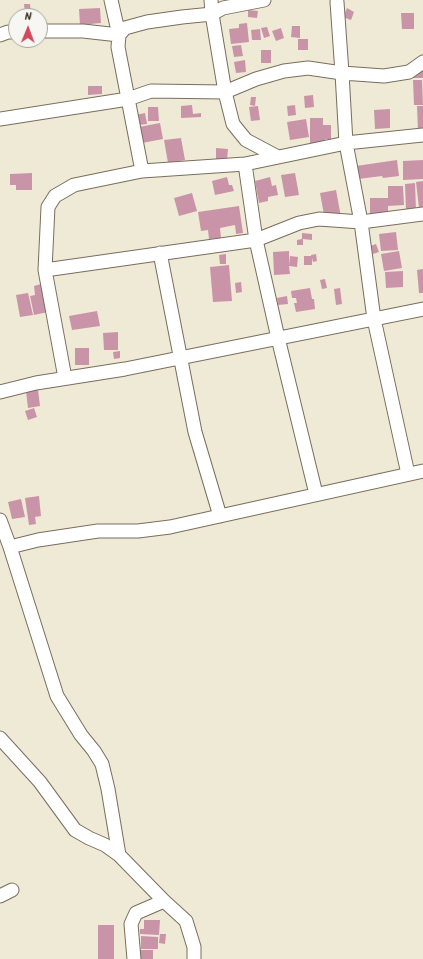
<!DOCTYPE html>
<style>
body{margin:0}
#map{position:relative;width:423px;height:959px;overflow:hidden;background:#eeead5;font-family:Kalam,sans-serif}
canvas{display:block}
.north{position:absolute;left:8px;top:8px;width:40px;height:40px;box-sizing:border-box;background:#f6f6f2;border:1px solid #aba49d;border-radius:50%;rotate:1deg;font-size:11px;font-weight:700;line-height:16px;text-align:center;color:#3b2a1e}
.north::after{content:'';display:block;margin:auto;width:14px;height:18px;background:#d1495b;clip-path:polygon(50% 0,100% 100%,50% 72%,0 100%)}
</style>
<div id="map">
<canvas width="423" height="959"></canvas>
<div class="north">N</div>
</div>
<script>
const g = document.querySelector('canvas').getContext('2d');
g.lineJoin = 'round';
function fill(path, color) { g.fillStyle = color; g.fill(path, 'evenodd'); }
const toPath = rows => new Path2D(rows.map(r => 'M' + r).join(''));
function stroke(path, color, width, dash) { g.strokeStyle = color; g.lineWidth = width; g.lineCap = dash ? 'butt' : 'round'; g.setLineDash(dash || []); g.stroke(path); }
fill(toPath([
 [24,4,30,4,31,15,25,15],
 [100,8,101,23,80,25,79,9],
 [347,8,354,12,351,20,343,17],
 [248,10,258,11,257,18,248,17],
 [401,13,414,13,414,29,402,29],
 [247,23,249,42,231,44,229,29,239,28,239,24],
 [292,26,300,26,300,38,291,37],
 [267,27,270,36,264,38,261,28],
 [281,28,284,38,276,41,272,31],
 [260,29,261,40,252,40,251,30],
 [298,39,308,39,308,50,298,50],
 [241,45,243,56,234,57,232,46],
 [261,50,271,50,271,63,261,63],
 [245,60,246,72,236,73,234,62],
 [410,63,423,63,423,78,410,78],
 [413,80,422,80,423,105,414,105],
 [88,86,102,86,102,94,88,95],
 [313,95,314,107,305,108,304,96],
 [251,97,256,97,255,106,250,105],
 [192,105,193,114,201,113,201,117,181,118,181,106],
 [295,105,296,115,288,116,287,106],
 [258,106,260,120,251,121,249,107],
 [417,106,423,106,423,132,418,132],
 [148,107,158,107,159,121,148,121],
 [390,109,390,128,375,129,374,110],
 [145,113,147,124,138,125,136,115],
 [310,118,323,118,323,125,331,125,331,139,325,139,325,147,310,147],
 [306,119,309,137,290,140,287,122],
 [160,123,163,139,142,143,139,127],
 [181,138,185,160,168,163,164,140],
 [216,148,228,149,227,160,216,160],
 [397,160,399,176,383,178,382,176,358,179,356,166],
 [423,160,423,179,403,180,403,161],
 [32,173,32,190,16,190,16,185,10,185,10,174],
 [295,173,299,195,285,197,281,175],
 [227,177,229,185,232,185,234,191,215,195,212,181],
 [270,177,272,186,276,185,278,195,268,197,268,201,259,203,255,181],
 [423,181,423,208,419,208,416,182],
 [415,183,416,210,406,210,405,184],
 [388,186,403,186,404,205,388,206,388,214,370,214,370,198,388,198],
 [336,190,341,217,325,220,320,193],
 [192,193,197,211,179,216,174,198],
 [239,206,243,233,236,234,235,225,220,228,221,238,209,239,208,230,201,231,198,212],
 [396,232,398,250,381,251,379,234],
 [302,233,312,234,312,240,303,239,303,245,297,245,297,240,302,239],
 [376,244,379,252,373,254,370,246],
 [289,251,289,265,290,256,298,257,297,267,289,266,290,274,274,275,273,252],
 [399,251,402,268,384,271,381,254],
 [226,254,226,264,220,264,219,255],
 [316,254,317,261,313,262,312,258,312,265,304,265,304,256,311,256,311,255],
 [229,265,232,301,213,302,210,267],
 [423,269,423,293,419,293,417,270],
 [403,271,403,287,386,288,385,272],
 [325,279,327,288,322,289,320,280],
 [241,282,242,292,236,293,235,283],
 [41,284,48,312,34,315,30,296,35,295,34,286],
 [310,288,312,299,314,299,315,309,296,312,294,303,297,303,296,298,292,298,291,291],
 [340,288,342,304,336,305,334,289],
 [28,293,33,315,20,317,16,295],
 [287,296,288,304,278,305,277,298],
 [97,311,100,326,72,330,69,316],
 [118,332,118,350,104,350,103,333],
 [75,348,89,348,89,365,75,365],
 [120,351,120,358,114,359,113,352],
 [38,390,40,406,28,408,26,391],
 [34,408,37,417,28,420,25,411],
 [39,496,41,516,35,517,36,524,29,525,25,498],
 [21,499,25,517,12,519,8,502],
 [144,920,160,920,159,935,140,934,140,929,144,929],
 [98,925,114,925,114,959,98,959],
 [160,934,166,934,165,944,159,943],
 [141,936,158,937,158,949,141,949],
 [138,950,153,950,153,959,138,959]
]), '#ca94a8');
const minor = toPath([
 [211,0,212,14,225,92,233,124,246,140,278,157],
 [337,2,342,73,346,143,361,222,374,319,408,474],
 [40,31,83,31,119,35,111,0],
 [0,35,8,32,16,32],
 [0,119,128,99,151,91,225,92,256,79,284,71,308,68,342,73,384,76,409,72,423,62],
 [245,164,256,240,278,338,316,494],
 [142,171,118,47,119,35,125,28,147,22,182,17,212,14,223,8,264,0],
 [160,253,195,432,220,516],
 [45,270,256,240,299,223,319,219,361,222,423,214],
 [65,378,45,270,48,207,55,196,74,185,142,171,245,164,346,143,423,135],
 [0,392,36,383,125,369,423,309],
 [0,520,10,547,57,696,81,735,94,751,102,764,108,789,119,855],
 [10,547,38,540,98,531,138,531,170,527,423,471],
 [0,738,40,782,75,830,89,838,105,845,119,855,164,901,186,921,194,947,194,959],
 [0,896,12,890],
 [134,959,131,924,136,913,164,901]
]);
stroke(minor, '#7a6d5e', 15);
stroke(minor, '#fff', 13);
</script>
